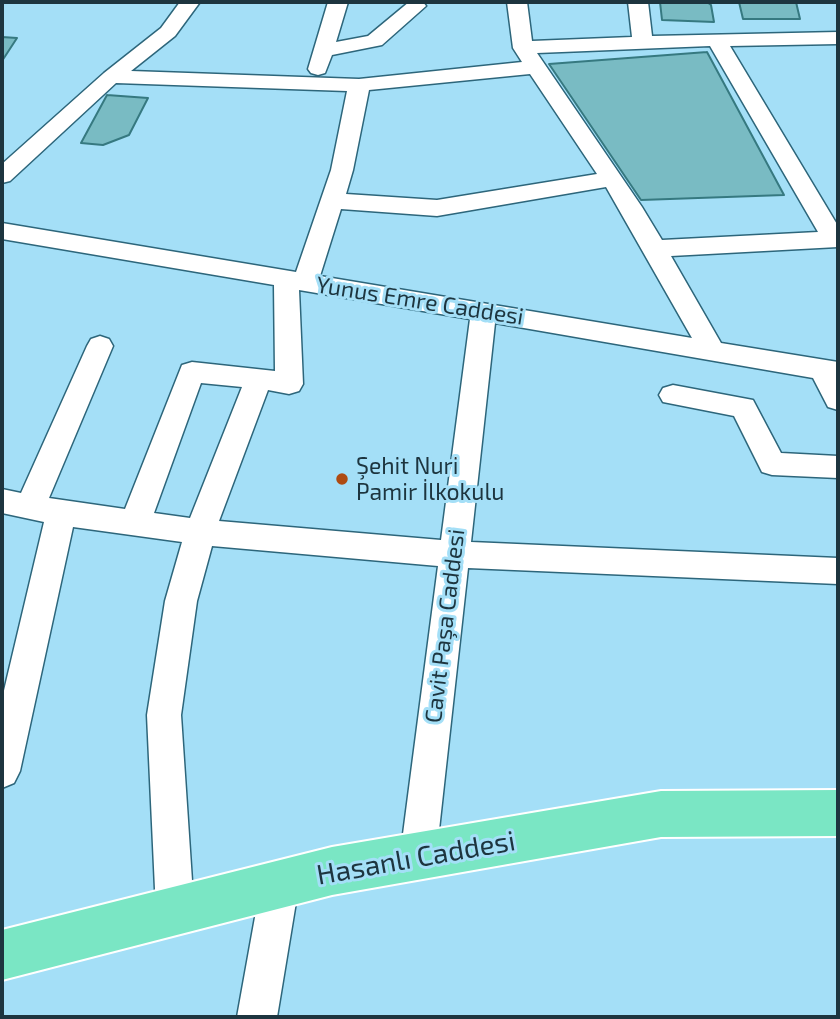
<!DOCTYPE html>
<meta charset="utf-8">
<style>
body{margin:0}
#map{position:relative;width:840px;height:1019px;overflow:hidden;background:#a4dff7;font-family:"Exo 2",sans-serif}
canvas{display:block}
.frame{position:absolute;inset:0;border:4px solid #1d353f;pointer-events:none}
</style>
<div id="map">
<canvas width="840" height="1019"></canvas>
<div class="frame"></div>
</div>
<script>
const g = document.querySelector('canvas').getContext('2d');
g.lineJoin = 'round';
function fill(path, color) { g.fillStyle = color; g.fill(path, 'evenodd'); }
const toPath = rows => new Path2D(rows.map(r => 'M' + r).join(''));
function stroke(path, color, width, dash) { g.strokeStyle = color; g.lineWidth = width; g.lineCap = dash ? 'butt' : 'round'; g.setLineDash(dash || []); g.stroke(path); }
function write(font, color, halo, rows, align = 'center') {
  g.font = font + ' "Exo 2",sans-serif'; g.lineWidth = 6; g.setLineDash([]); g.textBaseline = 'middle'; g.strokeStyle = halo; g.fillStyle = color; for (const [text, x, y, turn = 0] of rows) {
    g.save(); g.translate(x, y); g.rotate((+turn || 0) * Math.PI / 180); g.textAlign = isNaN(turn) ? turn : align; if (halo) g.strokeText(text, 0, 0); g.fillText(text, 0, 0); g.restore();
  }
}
const building = toPath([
 [660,2,707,2,711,5,714,22,662,20,660,2],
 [739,2,796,2,800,19,743,19,739,2],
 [2,37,17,38,2,61,2,37],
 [707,52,784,195,641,200,549,64,707,52],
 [107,95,148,98,129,135,103,145,81,143,107,95]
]);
fill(building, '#79bbc3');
stroke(building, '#367980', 2);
const minor = toPath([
 [180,2,200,2,175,36,131,71,359,79,522,62,513,48,507,2,527,2,532,41,632,37,628,2,648,2,652,36,838,32,838,44,730,46,838,226,838,247,671,256,721,343,838,362,838,410,828,407,813,378,495,323,471,542,838,558,838,584,468,568,436,857,431,870,418,875,405,870,400,857,438,566,212,546,197,601,181,715,194,911,188,924,175,930,162,924,156,911,147,715,165,601,182,542,73,527,20,771,14,783,2,788,2,699,44,522,2,513,2,489,21,493,87,346,91,339,100,336,109,339,113,346,49,498,125,509,182,365,192,362,275,371,274,285,2,239,2,223,296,272,331,170,347,91,116,83,10,181,2,183,2,164,104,73,161,28,180,2],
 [710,46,818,232,662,240,642,207,537,53,710,46],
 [530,74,597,174,437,200,346,194,353,170,369,90,530,74],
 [606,187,692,338,320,276,341,209,437,216,606,187],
 [299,290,470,319,441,540,219,521,268,390,289,394,299,391,303,384,299,290],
 [201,383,242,387,190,518,154,513,201,383],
 [328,2,348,2,336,42,368,36,409,2,423,2,426,6,382,45,332,55,325,73,318,75,311,73,308,69,328,2],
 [673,385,753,400,781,453,838,456,838,478,772,475,762,472,734,416,663,402,659,395,663,388,673,385],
 [280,865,293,871,299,884,277,1017,237,1017,261,884,267,871,280,865]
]);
const major = toPath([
 [838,790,838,836,661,837,332,895,2,980,2,930,332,847,661,791,838,790]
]);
stroke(minor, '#2d667b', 3);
stroke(major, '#fff', 4);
fill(minor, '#fff');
fill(major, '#7ae6c4');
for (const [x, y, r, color] of [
 [342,479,7,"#ae4b12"]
]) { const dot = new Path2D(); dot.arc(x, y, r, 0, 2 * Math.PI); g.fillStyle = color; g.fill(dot); stroke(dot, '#a4dff7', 2.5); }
write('23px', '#1d353f', '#a4dff7', [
 ["Yunus Emre Caddesi",420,301,9],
 ["Cavit Paşa Caddesi",445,626,-83]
]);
write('23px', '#1d353f', '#a4dff7', [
 ["Şehit Nuri",356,466],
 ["Pamir İlkokulu",356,492]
], 'left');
write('28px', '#1d353f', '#a4dff7', [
 ["Hasanlı Caddesi",416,858,-10]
]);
</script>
